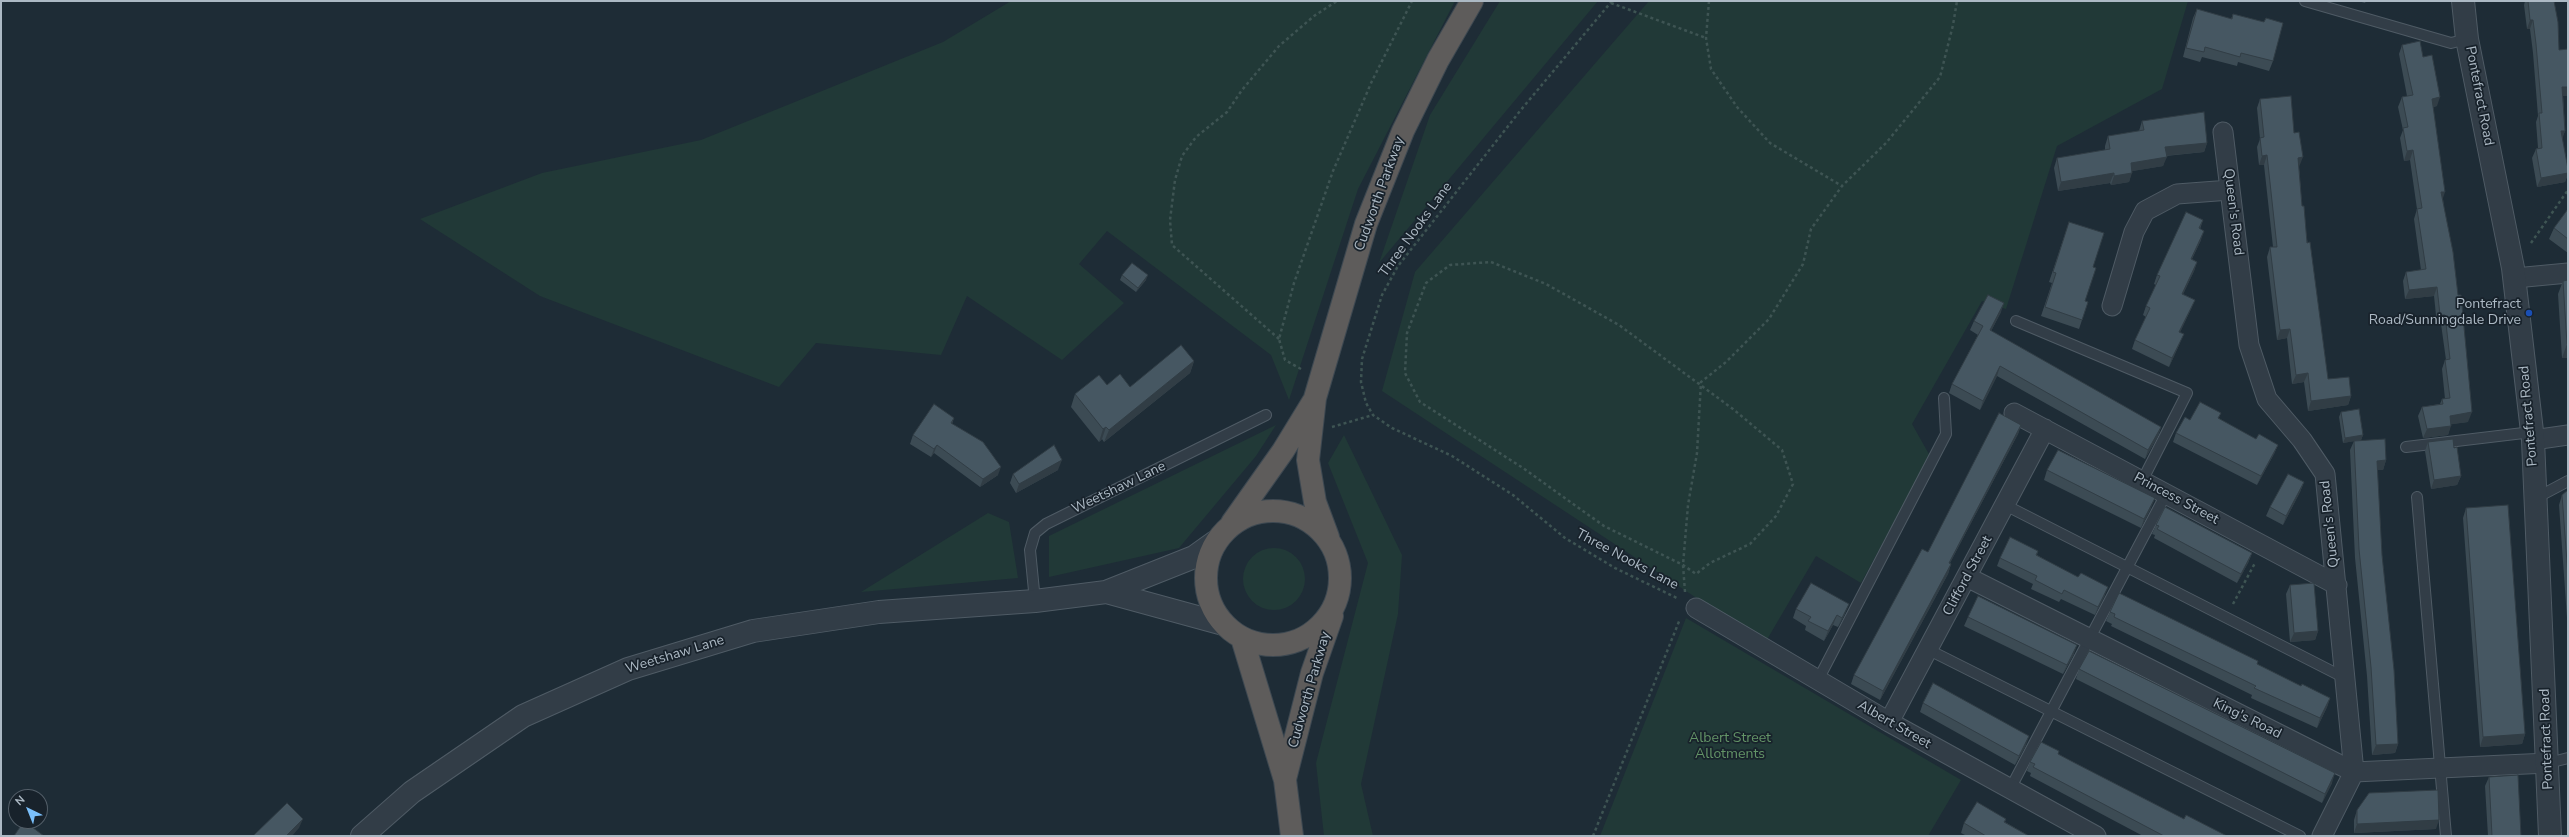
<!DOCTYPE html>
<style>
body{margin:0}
#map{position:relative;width:2569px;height:837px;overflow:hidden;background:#1e2c36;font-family:"Nunito Sans",sans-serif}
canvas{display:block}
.frame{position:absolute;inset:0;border:2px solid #acb9c4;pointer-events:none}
.north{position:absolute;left:8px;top:789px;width:40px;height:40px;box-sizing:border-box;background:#18222b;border:1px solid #535e68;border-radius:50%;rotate:317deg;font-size:11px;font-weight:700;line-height:16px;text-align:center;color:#acb9c4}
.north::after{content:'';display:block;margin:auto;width:14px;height:18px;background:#7abffa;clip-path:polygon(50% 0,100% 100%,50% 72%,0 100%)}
</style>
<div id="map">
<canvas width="2569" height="837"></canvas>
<div class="frame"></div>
<div class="north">N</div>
</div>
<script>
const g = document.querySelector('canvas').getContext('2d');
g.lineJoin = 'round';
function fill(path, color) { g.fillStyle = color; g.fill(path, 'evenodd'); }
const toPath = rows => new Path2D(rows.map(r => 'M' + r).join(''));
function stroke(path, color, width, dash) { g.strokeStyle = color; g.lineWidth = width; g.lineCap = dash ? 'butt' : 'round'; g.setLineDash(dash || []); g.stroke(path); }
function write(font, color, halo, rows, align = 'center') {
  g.font = font + ' "Nunito Sans",sans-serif'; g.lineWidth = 3.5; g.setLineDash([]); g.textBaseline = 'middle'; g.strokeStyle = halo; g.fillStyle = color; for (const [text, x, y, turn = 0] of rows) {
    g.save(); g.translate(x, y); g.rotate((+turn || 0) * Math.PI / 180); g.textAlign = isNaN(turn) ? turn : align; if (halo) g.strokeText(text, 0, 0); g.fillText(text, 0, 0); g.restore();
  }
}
fill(toPath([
 [1011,1,1455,1,1358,189,1289,400,1271,355,1107,231,1079,264,1124,303,1062,360,967,296,941,355,816,343,779,387,540,296,420,219,542,173,701,140,943,42],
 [1500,1,1598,1,1379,263,1430,115],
 [1649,1,2188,1,2162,89,2057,146,2006,309,1982,301,1912,424,1930,456,1861,583,1816,556,1765,643,1382,391,1415,272],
 [1276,425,1256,456,1179,548,1049,577,1049,536],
 [1344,435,1402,555,1398,614,1361,784,1373,836,1324,836,1316,763,1368,563,1328,463],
 [988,513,1009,522,1018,578,861,592],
 '1243 579a31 31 0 1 1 62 0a31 31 0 1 1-62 0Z',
 [1686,618,1961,780,1928,836,1600,836]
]), '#213937');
const service = toPath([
 [2305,1,2451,43,2467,39],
 [2016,321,2187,393,2142,481],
 [2406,447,2532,432],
 [2417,497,2446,836],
 [2536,498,2568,481],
 [2005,505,2345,678],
 [1035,601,1030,550,1035,533,1046,524,1266,415],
 [1929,650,2300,836],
 [1818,680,1946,434,1944,398],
 [2548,763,2568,758],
 [2009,791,2166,494]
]);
const minor = toPath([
 [2223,132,2249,345,2267,399,2302,440,2325,474,2354,772,2322,836],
 [2515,278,2568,273],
 [2112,306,2134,232,2145,211,2177,194,2230,190],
 [2014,413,2337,585],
 [2533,440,2568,435],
 [1967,577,2354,772,2548,763],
 [1696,608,1889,722,2096,836],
 [1889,722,2045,429]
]);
const tertiary = toPath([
 [2463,1,2467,39,2513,268,2533,440,2550,836],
 [1106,592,1223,624],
 [362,836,412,792,523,716,628,669,753,631,879,612,1035,601,1106,592,1194,557,1215,542]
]);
const trunk = toPath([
 '1206 578a67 67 0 1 1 134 0a67 67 0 1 1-134 0Z',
 [1232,523,1283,451,1313,402],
 [1328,537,1315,502,1308,460,1315,398,1366,224,1403,131,1438,60,1472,1],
 [1242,638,1285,780,1292,836],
 [1285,779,1312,673,1332,616]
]);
stroke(service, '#4f5b65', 12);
stroke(minor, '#4f5b65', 21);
stroke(tertiary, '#4f5b65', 24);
stroke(trunk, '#3d4851', 24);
stroke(toPath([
 [1612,1,1520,111,1398,266,1382,295,1362,359,1361,382,1366,403,1373,415,1392,428,1452,456,1513,495,1565,538,1615,568,1679,599],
 [1709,1,1706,38,1711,69,1737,107,1770,143,1842,186],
 [1611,3,1706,38],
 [2531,243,2568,190],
 [1491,262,1546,284,1619,325,1733,409,1782,450,1793,484,1776,516,1750,544,1710,563,1696,574,1683,565,1604,526,1523,468,1420,402,1405,373,1407,333,1426,283,1450,265,1491,262],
 [1279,339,1172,245,1170,220,1175,180,1182,156,1196,137,1227,112,1242,90,1279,46,1314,16,1337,1],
 [1301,369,1285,360,1279,339,1294,283,1333,171,1372,81,1412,1],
 [1332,427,1373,415],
 [1685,592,1683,565,1688,505,1697,453,1701,382,1726,362,1769,319,1803,264,1811,229,1842,186,1886,143,1940,77,1953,25,1957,1],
 [2233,604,2255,563],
 [1593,836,1680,619]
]), '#3e5453', 2.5, [3, 3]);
stroke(service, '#323d47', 10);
stroke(minor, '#323d47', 19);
stroke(tertiary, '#323d47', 22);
stroke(trunk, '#5e5c5b', 22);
fill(toPath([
 [2358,1,2366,1,2365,3],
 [2525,1,2554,1,2559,50,2568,96,2563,96,2565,131,2562,138,2568,169,2568,174,2565,182,2537,187,2532,158,2536,149,2538,148,2536,122,2538,116,2533,53,2530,29,2527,29,2524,5],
 [2197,9,2231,19,2233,14,2264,22,2266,18,2273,61,2269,71,2238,62,2237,66,2202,57,2200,62,2183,57,2193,18],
 [2402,45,2423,57,2437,106,2433,107,2443,199,2468,422,2451,424,2448,435,2423,438,2418,416,2422,407,2440,404,2442,399,2445,399,2442,369,2445,360,2446,360,2441,324,2437,325,2434,296,2405,299,2403,281,2406,272,2421,270,2414,219,2417,209,2410,160,2404,161,2400,138,2403,130,2398,107,2402,97,2407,96,2399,54],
 [2260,99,2294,133,2299,167,2302,206,2328,379,2351,396,2348,405,2308,411,2304,382,2292,384,2287,338,2277,340,2267,257,2270,247,2273,247,2264,165,2259,165,2257,147,2260,139,2257,108],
 [2142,121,2207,143,2204,152,2166,156,2163,166,2132,171,2129,182,2111,185,2110,183,2058,191,2054,168,2057,158,2105,150,2105,146,2108,136,2139,131],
 [2568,209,2568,253,2549,239,2554,228],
 [2203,220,2200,229,2201,240,2192,259,2197,262,2194,271,2183,294,2195,300,2191,309,2180,332,2180,343,2169,367,2132,349,2135,340,2146,317,2143,315,2146,306,2156,285,2154,284,2157,275],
 [2069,222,2093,267,2085,301,2088,302,2079,329,2041,316,2052,283,2049,282],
 [1122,275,1146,280,1136,292,1120,280],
 [2568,280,2568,358,2562,358,2558,294,2563,281],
 [2001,312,1991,331,2161,427,2158,436,2145,459,1997,376,1980,410,1949,393,1952,384,1978,335,1970,330,1974,321],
 [1194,361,1190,373,1104,442,1102,439,1099,442,1071,407,1075,394,1107,385,1130,387],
 [2341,412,2363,435,2361,440,2386,460,2383,470,2377,470,2382,555,2398,744,2395,753,2372,755,2367,676,2355,558,2350,450,2354,441,2343,443,2339,417],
 [2221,413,2218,419,2256,439,2278,445,2274,454,2257,485,2173,442,2176,433,2190,420],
 [954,418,952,424,998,475,980,487,934,453,931,457,910,444,913,435],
 [2021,425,2018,434,1950,563,1951,564,1948,574,1880,700,1851,684,1854,675,1928,552],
 [2428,442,2454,448,2461,476,2457,485,2431,489,2425,451],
 [1058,470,1016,493,1010,483,1013,474],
 [2047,470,2151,508,2141,528,2044,480],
 [2304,482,2300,492,2283,525,2266,516,2270,507],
 [2568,490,2568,632,2559,505,2562,495],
 [2466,508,2525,734,2522,744,2480,747,2463,518],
 [2156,525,2252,553,2248,563,2237,583,2154,538,2155,535,2152,534],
 [2038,551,2037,555,2105,595,2095,615,2061,599,2059,602,2031,589,2033,584,1997,566,2000,558],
 [2290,585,2318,631,2315,640,2290,642,2286,594],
 [1796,609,1845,614,1838,627,1833,625,1824,641,1805,630,1806,626,1793,618],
 [2110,612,2258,661,2257,664,2301,686,2330,698,2327,707,2317,728,2251,698,2252,695,2111,626,2112,624,2106,621],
 [1968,617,2074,654,2063,674,1964,626],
 [2079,669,2332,783,2322,803,2076,679],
 [1923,703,2026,745,2015,765,1920,712],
 [2058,754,2073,762,2184,819,2227,836,2143,836,2030,776,2031,773,2027,771,2030,762],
 [2489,777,2521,836,2488,836,2485,786],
 [2357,810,2436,829,2354,833,2354,820],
 [2006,819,2005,822,2029,836,1967,836,1961,833,1964,823]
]), '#3c4b54');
fill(toPath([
 [2530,20,2533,20,2530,29,2527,29],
 [2562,87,2568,87,2568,96,2559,96],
 [2440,97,2437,106,2428,108,2432,99],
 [2561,131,2565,131,2562,140],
 [2207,143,2204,152,2162,156,2165,147],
 [2413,150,2410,160,2404,161,2407,151],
 [2267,155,2264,165,2259,165,2262,156],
 [2167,157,2163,166,2127,172,2131,163],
 [2303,157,2299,167,2298,158],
 [2114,173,2110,183,2058,191,2061,182],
 [2132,173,2129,182,2111,185,2114,176],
 [2568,173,2565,182,2537,187,2541,178],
 [2441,192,2445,192,2442,201],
 [2204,231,2201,240,2187,268,2191,259],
 [2197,262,2194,271,2179,303,2182,294],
 [1148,275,1146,280,1136,292,1138,288],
 [2437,287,2434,296,2405,299,2409,290],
 [2195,300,2191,309,2176,341,2179,332],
 [2004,303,2001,312,1987,339,1990,330],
 [2440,315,2445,315,2441,324,2437,325],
 [2290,329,2287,338,2277,340,2280,330],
 [2184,334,2180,343,2169,367,2172,358],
 [2567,344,2568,344,2568,358,2562,358],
 [1194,361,1190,373,1104,442,1109,430],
 [2000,366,1997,376,1980,410,1983,401],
 [2308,373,2304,382,2292,384,2296,375],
 [2351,396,2348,405,2308,411,2311,401],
 [2472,412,2468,422,2447,425,2450,416],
 [2021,425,2018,434,1945,572,1949,563],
 [2451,426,2448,435,2423,438,2427,429],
 [1106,427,1102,439,1099,442,1103,429],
 [2161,427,2158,436,2145,459,2148,450],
 [2363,435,2361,440,2343,443,2345,438],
 [937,445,934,453,931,457,934,449],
 [2278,445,2274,454,2257,485,2261,476],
 [1062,460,1058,470,1016,493,1019,484],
 [2386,460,2383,470,2373,470,2377,461],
 [1001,467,998,475,980,487,983,479],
 [2461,476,2457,485,2431,489,2434,480],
 [2304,482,2300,492,2283,525,2286,516],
 [2155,498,2151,508,2141,528,2144,519],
 [2252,553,2248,563,2237,583,2241,574],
 [1951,564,1948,574,1880,700,1883,691],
 [2108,587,2105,595,2095,615,2098,607],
 [1849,604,1845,614,1838,627,1842,618],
 [1837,615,1833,625,1824,641,1828,631],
 [2318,631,2315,640,2290,642,2294,633],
 [2077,645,2074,654,2063,674,2067,665],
 [2330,698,2327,707,2317,728,2320,718],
 [2525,734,2522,744,2480,747,2483,737],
 [2029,736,2026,745,2015,765,2019,756],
 [2398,744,2395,753,2372,755,2376,745],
 [2335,773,2332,783,2322,803,2325,794],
 [303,819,299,828,292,836,286,836],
 [2439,820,2436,829,2354,833,2357,824]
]), '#313d45');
const building = toPath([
 [2528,1,2554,1,2558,22,2559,50,2568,49,2568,87,2562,87,2565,131,2561,131,2568,169,2568,173,2541,178,2536,149,2542,148,2539,113,2542,113,2536,44,2533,20,2530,20,2528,1],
 [2197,9,2232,19,2233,14,2264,22,2266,18,2283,23,2273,61,2241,53,2240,57,2205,47,2204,52,2186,48,2197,9],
 [2420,41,2423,57,2432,55,2440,97,2432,99,2445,192,2441,192,2453,252,2458,295,2461,295,2472,412,2450,416,2451,426,2427,429,2422,407,2443,404,2442,399,2450,398,2445,360,2450,359,2445,315,2440,315,2437,287,2409,290,2406,272,2426,269,2417,209,2422,208,2413,150,2407,151,2403,128,2408,127,2402,97,2413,95,2402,45,2420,41],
 [2291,96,2294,133,2299,132,2303,157,2298,158,2302,206,2304,206,2307,243,2310,242,2328,379,2349,377,2351,396,2311,401,2308,373,2296,375,2290,329,2280,330,2270,247,2277,247,2267,155,2262,156,2260,138,2264,137,2260,99,2291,96],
 [2204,112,2207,143,2165,147,2167,157,2131,163,2132,173,2114,176,2114,173,2061,182,2057,158,2110,149,2108,136,2144,130,2142,121,2204,112],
 [2568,209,2568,239,2554,228,2568,209],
 [2186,212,2203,220,2199,228,2204,231,2191,259,2197,262,2182,294,2195,300,2179,332,2184,334,2172,358,2135,340,2150,308,2146,306,2160,276,2157,275,2186,212],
 [2069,222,2104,233,2093,267,2096,268,2085,301,2088,302,2082,320,2045,307,2056,273,2053,272,2069,222],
 [1132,263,1148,275,1138,288,1122,275,1132,263],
 [2568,280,2568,344,2567,344,2563,281,2568,280],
 [1988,295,2004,303,1990,330,2161,427,2148,450,2000,366,1983,401,1952,384,1983,326,1974,321,1988,295],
 [1181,345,1194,361,1109,430,1106,427,1103,429,1075,394,1099,375,1107,385,1120,374,1130,387,1181,345],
 [2200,402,2221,413,2218,418,2256,439,2259,434,2278,445,2261,476,2176,433,2185,417,2190,420,2200,402],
 [934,404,954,418,951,423,983,442,1001,467,983,479,937,445,934,449,913,435,934,404],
 [2359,409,2363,435,2345,438,2341,412,2359,409],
 [1999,413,2021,425,1949,563,1951,564,1883,691,1854,675,1922,549,1928,552,1999,413],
 [2385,439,2386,460,2377,461,2382,555,2394,670,2398,744,2376,745,2371,667,2359,549,2354,441,2385,439],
 [2453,439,2454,448,2457,447,2461,476,2434,480,2428,442,2453,439],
 [1054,445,1062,460,1019,484,1013,474,1054,445],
 [2058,450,2155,498,2144,519,2047,470,2058,450],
 [2288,474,2304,482,2286,516,2270,507,2288,474],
 [2568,490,2568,576,2562,495,2568,490],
 [2508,505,2525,734,2483,737,2466,508,2508,505],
 [2165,507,2252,553,2241,574,2157,529,2159,526,2156,525,2165,507],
 [2010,537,2038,551,2036,555,2059,567,2078,577,2081,573,2108,587,2098,607,2064,590,2062,594,2035,580,2037,576,2000,558,2010,537],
 [1811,583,1849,604,1842,618,1837,615,1828,631,1808,621,1811,617,1796,609,1811,583],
 [2314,583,2318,631,2294,633,2290,585,2314,583],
 [2119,593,2258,661,2257,664,2301,686,2302,684,2330,698,2320,718,2254,688,2256,686,2114,617,2115,614,2110,612,2119,593],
 [1978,596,2077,645,2067,665,1968,617,1978,596],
 [2089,651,2335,773,2325,794,2079,669,2089,651],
 [1933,683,2029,736,2019,756,1923,703,1933,683],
 [2041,742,2059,751,2058,754,2073,762,2143,798,2184,819,2186,815,2227,836,2164,836,2033,767,2035,764,2030,762,2041,742],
 [2518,775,2521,836,2492,836,2489,777,2518,775],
 [2438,790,2439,820,2357,824,2357,810,2369,793,2438,790],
 [1977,802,2006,819,2004,822,2029,836,1986,836,1964,823,1977,802],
 [287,803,303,819,286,836,253,836,287,803],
 [24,821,44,836,14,836,24,821]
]);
fill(building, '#465762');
stroke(building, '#313d45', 1);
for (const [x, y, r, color] of [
 [2529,313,4,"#1a4fb4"]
]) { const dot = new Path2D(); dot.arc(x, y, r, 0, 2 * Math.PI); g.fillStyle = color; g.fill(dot); stroke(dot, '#18222b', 1.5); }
write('14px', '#acb9c4', '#18222b', [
 ["Pontefract Road",2479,96,79],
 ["Cudworth Parkway",1380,194,-70],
 ["Queen's Road",2233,212,83],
 ["Three Nooks Lane",1416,230,-54],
 ["Pontefract Road",2529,416,-95],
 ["Weetshaw Lane",1119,488,-26],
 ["Princess Street",2176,499,28],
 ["Queen's Road",2330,524,-96],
 ["Three Nooks Lane",1627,560,28],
 ["Clifford Street",1968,576,-62],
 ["Weetshaw Lane",675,655,-17],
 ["Cudworth Parkway",1310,690,-74],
 ["King's Road",2247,719,26],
 ["Albert Street",1894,725,30],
 ["Pontefract Road",2547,739,-92]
]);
write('14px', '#acb9c4', '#18222b', [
 ["Pontefract",2521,305],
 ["Road/Sunningdale Drive",2521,321]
], 'right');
write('14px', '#639467', '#18222b', [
 ["Albert Street",1730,739],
 ["Allotments",1730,755]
]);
</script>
